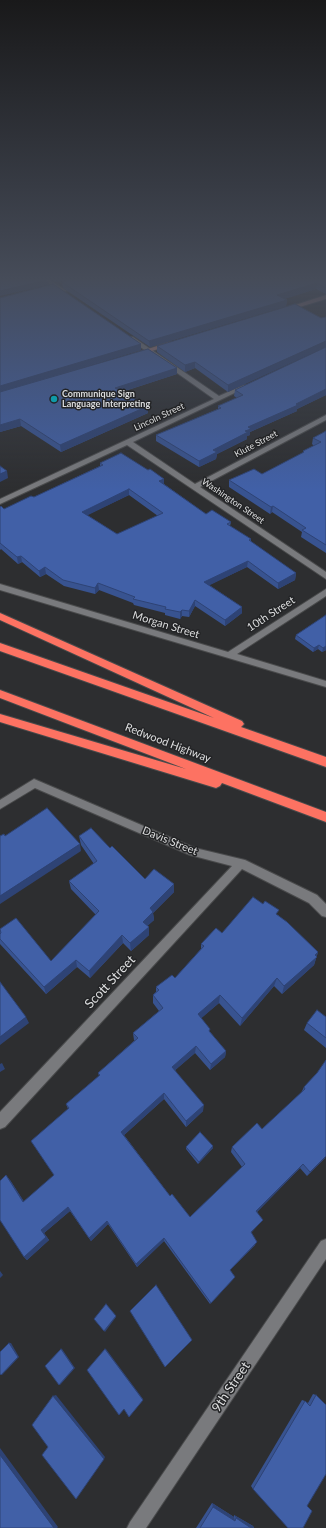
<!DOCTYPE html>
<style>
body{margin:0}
canvas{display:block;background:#2d2e30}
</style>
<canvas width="326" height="1528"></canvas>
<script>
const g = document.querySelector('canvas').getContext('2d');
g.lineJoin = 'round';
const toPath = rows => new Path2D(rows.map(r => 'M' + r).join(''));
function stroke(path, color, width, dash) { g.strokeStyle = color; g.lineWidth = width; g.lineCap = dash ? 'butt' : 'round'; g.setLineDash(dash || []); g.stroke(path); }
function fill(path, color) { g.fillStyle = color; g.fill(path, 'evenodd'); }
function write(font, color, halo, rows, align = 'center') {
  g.font = font + ' Lato,sans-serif'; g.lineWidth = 3; g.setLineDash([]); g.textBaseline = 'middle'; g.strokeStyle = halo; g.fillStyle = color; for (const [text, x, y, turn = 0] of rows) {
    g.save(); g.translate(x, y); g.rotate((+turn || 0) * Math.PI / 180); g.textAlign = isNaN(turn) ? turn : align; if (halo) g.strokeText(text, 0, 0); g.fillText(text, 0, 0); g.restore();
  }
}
const minor = toPath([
 [39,277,45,277,67,291,62,292,39,277],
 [129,337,133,337,219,396,244,385,249,386,133,442,195,484,326,415,326,420,200,487,326,572,326,579,127,445,0,504,0,499,214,399,129,339,129,337],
 [0,584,228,652,326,589,326,596,237,654,326,681,326,687,0,590,0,584],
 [34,779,195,848,245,860,317,895,326,904,326,917,322,916,309,903,242,869,5,1127,0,1129,0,1112,232,866,190,855,35,788,0,809,0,800,34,779]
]);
const tertiary = toPath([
 [326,1239,326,1259,146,1528,127,1528,130,1522,321,1241,326,1239]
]);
const secondary = toPath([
 [326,295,326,299,286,311,283,309,326,295],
 [169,342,171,343,171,345,136,356,133,354,169,342]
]);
const motorway = toPath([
 [0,613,242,721,244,724,241,727,326,757,326,767,0,651,0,643,214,718,0,620,0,613],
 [0,690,326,812,326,822,222,783,220,786,216,788,0,722,0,714,186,769,0,698,0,690]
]);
stroke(minor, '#494a4b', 2);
stroke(tertiary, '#494a4b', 2);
stroke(secondary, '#494a4b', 2);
stroke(motorway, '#494a4b', 2);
fill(minor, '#797a7d');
fill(tertiary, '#797a7d');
fill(secondary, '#a17875');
fill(motorway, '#fd7262');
fill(toPath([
 [47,277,326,277,326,294,316,289,284,299,287,300,286,306,150,347,63,288,62,282,70,280,56,282],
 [53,284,141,344,141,350,5,391,148,349,177,368,177,374,122,392,148,406,148,413,61,452,21,426,0,432,0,298],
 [321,318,228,392,195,368,185,372,157,352,157,346],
 [326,347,326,395,297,409,297,411,250,432,250,435,247,436,247,439,217,454,216,459,199,467,156,441,156,435,218,409,218,406,237,398,234,396,235,390],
 [326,431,326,553,301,537,302,532,272,512,270,514,229,487,229,480,262,474,303,453,303,451,314,446,312,444,313,438],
 [100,463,164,484,206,514,231,522,230,526,251,539,251,542,296,573,295,580,278,589,247,567,209,585,242,607,242,613,225,626,195,606,189,617,182,616,180,619,165,615,165,613,134,605,133,603,99,590,95,594,64,586,46,574,40,577,22,562,18,564,1,549,0,550,0,507,4,509,34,497,100,466],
 [129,495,158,516,117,534,87,515],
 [326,615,326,650,322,652,318,649,313,652,295,639,296,635],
 [79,836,110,848,145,879,174,884,174,892,153,913,154,920,147,926,149,935,131,951,123,943,90,978,77,967,46,994,0,944,0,929,51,961,96,915,71,889,69,881,94,864,81,845],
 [278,915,318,952,314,965,282,994,274,986,240,1026,219,1003,201,1018,210,1032,226,1051,225,1057,210,1070,195,1053,175,1070,203,1111,186,1127,164,1099,124,1135,170,1196,190,1217,242,1167,231,1152,232,1147,262,1129,301,1093,304,1087,317,1073,325,1158,307,1176,300,1168,257,1212,260,1223,251,1233,255,1245,230,1270,235,1277,210,1304,164,1241,137,1267,108,1224,91,1241,70,1211,44,1233,49,1240,27,1260,24,1257,10,1180,24,1202,54,1175,31,1141,68,1109,66,1104,99,1076,98,1073,135,1040,134,1040,133,1033,159,1011,153,1003,153,995,156,992,156,987,175,978,201,949,201,944,222,933],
 [326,1017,326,1048,304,1030,307,1023],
 [186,1147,213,1148,198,1164,186,1149],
 [313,1394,316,1395,307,1506,253,1489,251,1486,302,1400,305,1401,308,1403],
 [212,1503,234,1517,234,1515,253,1526,254,1528,196,1528]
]), '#385390');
fill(toPath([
 [56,277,88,277,56,282],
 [47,280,48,285,0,296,0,291],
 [317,283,316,289,277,301,277,295],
 [287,300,286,306,150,347,149,341],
 [326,341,326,347,228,392,228,385],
 [141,344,141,350,0,392,0,386],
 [195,362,195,368,185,372,185,365],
 [177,368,177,374,115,394,115,388],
 [326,389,326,395,297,409,297,411,250,432,250,435,247,436,247,439,217,454,216,459,199,467,199,461,213,450,245,431,248,427],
 [148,406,148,413,61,452,60,445],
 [20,419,21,426,0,432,0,425],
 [7,471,8,478,0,482,0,474],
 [164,479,164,485,159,481],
 [129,489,129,495,82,518,82,512],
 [273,506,272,512,270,514,271,507],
 [21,556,22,562,18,564,17,557],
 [248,561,247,567,204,588,204,582],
 [45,567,46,574,40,577,39,571],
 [296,573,295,580,278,589,278,583],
 [98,583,99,590,95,594,95,588],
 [195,600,195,606,189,617,189,611],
 [242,607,242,613,225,626,225,620],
 [182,610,182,616,180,619,180,612],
 [319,645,318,649,313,652,314,648],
 [326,646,326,650,322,652,323,648],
 [80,844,81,851,0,904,0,896],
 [174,884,174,892,153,913,154,920,143,930,143,922,150,908],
 [149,927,149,935,131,951,130,943],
 [122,935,123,943,90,978,89,971],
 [318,952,314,965,282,994,284,986],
 [76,960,77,967,46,994,44,987],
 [277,978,274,986,240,1026,242,1018],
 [220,995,219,1003,197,1022,198,1014],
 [26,1017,29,1023,0,1045,0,1037],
 [196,1046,195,1053,172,1073,172,1067],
 [226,1051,225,1057,210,1070,211,1064],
 [2,1063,5,1069,0,1072,0,1064],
 [164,1093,164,1099,122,1137,121,1132],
 [204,1105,203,1111,186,1127,186,1121],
 [213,1146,213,1148,198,1164,199,1162],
 [326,1156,325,1158,307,1176,310,1172],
 [303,1164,300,1168,254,1215,256,1211],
 [6,1175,10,1180,27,1206,23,1202],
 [68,1207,70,1211,44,1233,49,1240,27,1260,24,1257,41,1230],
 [107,1221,108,1224,91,1241,89,1238],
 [164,1238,164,1241,137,1267,136,1264],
 [257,1242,255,1245,228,1272,230,1270],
 [0,1271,3,1275,0,1278],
 [106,1304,116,1317,105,1332,104,1331],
 [9,1343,11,1343,19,1357,2,1375,1,1375],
 [61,1349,62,1349,75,1368,60,1385,59,1385],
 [105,1349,106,1349,143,1399,143,1400],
 [56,1395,105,1457,104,1459,53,1396],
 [0,1448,58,1527,57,1528,54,1528,0,1455],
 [212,1503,234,1517,235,1521,213,1507],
 [234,1515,253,1526,254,1528,251,1528,236,1518]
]), '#2e4375');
const building = toPath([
 [0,277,43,277,47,280,0,291,0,277],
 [83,277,326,277,326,288,317,283,277,295,287,300,149,341,62,282,83,277],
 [53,284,141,344,0,386,0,298,53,284],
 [295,304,321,318,326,317,326,341,228,385,195,362,185,365,157,346,295,304],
 [326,347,326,389,296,404,298,405,248,427,251,429,245,431,248,432,213,450,217,452,199,461,156,435,221,408,218,406,243,395,235,390,326,347],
 [148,349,177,368,115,388,148,406,60,445,20,419,0,425,0,392,148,349],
 [326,431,326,545,302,530,306,528,273,506,271,507,229,480,254,469,262,474,304,452,303,451,321,442,313,438,326,431],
 [121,453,148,470,150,469,164,479,159,481,206,514,212,510,231,522,227,524,251,539,249,540,296,573,278,583,248,561,204,582,242,607,225,620,195,600,189,611,182,610,180,612,165,609,166,607,133,599,135,597,98,583,95,588,63,580,45,567,39,571,21,556,17,557,0,543,0,507,1,506,4,509,31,496,34,497,103,465,100,463,121,453],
 [129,489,163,513,117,534,82,512,129,489],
 [0,466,7,471,0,474,0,466],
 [326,615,326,646,323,648,319,645,314,648,296,635,326,615],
 [47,808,80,844,0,896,0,836,4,834,5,836,47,808],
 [91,828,110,848,112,846,145,879,154,869,174,884,150,908,153,912,143,922,149,927,130,943,122,935,89,971,76,960,44,987,0,939,0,934,1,933,0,929,16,918,51,961,99,911,69,881,97,861,79,836,91,828],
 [253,897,263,904,265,901,279,910,276,914,287,922,318,952,315,955,317,957,284,986,277,978,242,1018,220,995,198,1014,210,1029,209,1031,226,1051,211,1064,196,1046,172,1067,204,1105,186,1121,164,1093,121,1132,170,1196,172,1194,190,1217,245,1164,232,1147,257,1123,262,1129,305,1089,304,1087,317,1073,326,1060,326,1156,310,1172,303,1164,256,1211,263,1220,251,1232,257,1242,230,1270,235,1277,211,1303,164,1238,136,1264,107,1221,89,1238,68,1207,41,1230,46,1237,24,1257,0,1220,0,1181,6,1175,23,1202,54,1175,31,1141,69,1108,66,1104,100,1075,98,1073,138,1038,133,1033,163,1008,153,995,159,990,156,987,172,975,175,978,204,946,201,944,216,928,222,933,253,897],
 [0,982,26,1017,0,1037,0,982],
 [317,1010,326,1017,326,1038,307,1023,317,1010],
 [200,1132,213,1146,199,1162,186,1147,200,1132],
 [156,1285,192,1340,165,1367,130,1311,156,1285],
 [106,1304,116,1316,104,1331,94,1319,106,1304],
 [9,1343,18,1357,1,1375,0,1374,0,1352,9,1343],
 [61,1349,74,1368,59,1385,45,1366,61,1349],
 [105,1349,143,1400,129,1417,124,1409,119,1415,87,1370,105,1349],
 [316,1395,326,1405,326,1474,307,1506,312,1511,303,1528,288,1528,253,1489,305,1401,310,1406,316,1395],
 [53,1396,104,1459,76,1499,42,1455,48,1447,32,1425,53,1396],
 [0,1455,54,1528,0,1528,0,1455],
 [213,1507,235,1521,236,1518,251,1528,200,1528,213,1507]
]);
fill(building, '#4160a7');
stroke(building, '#2e4375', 1);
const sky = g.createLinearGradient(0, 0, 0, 490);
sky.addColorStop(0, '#19191a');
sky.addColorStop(0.57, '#464c59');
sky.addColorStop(1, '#464c5900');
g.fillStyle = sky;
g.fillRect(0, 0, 326, 490);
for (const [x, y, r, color] of [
 [54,399,4,"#0f9aa8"]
]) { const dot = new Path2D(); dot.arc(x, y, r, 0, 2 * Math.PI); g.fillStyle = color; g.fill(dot); stroke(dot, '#232426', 1.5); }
write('bold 9px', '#dcddde', '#232426', [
 ["Communique Sign",62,394],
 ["Language Interpreting",62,404]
], 'left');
write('9px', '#dcddde', '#232426', [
 ["Lincoln Street",159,417,-25],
 ["Klute Street",256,444,-28],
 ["Washington Street",233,501,34]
]);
write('11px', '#dcddde', '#232426', [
 ["10th Street",271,614,-33],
 ["Morgan Street",166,625,17],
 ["Redwood Highway",168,743,21],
 ["Davis Street",170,841,22]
]);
write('13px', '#dcddde', '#232426', [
 ["Scott Street",110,982,-47],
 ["9th Street",231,1387,-56]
]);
</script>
